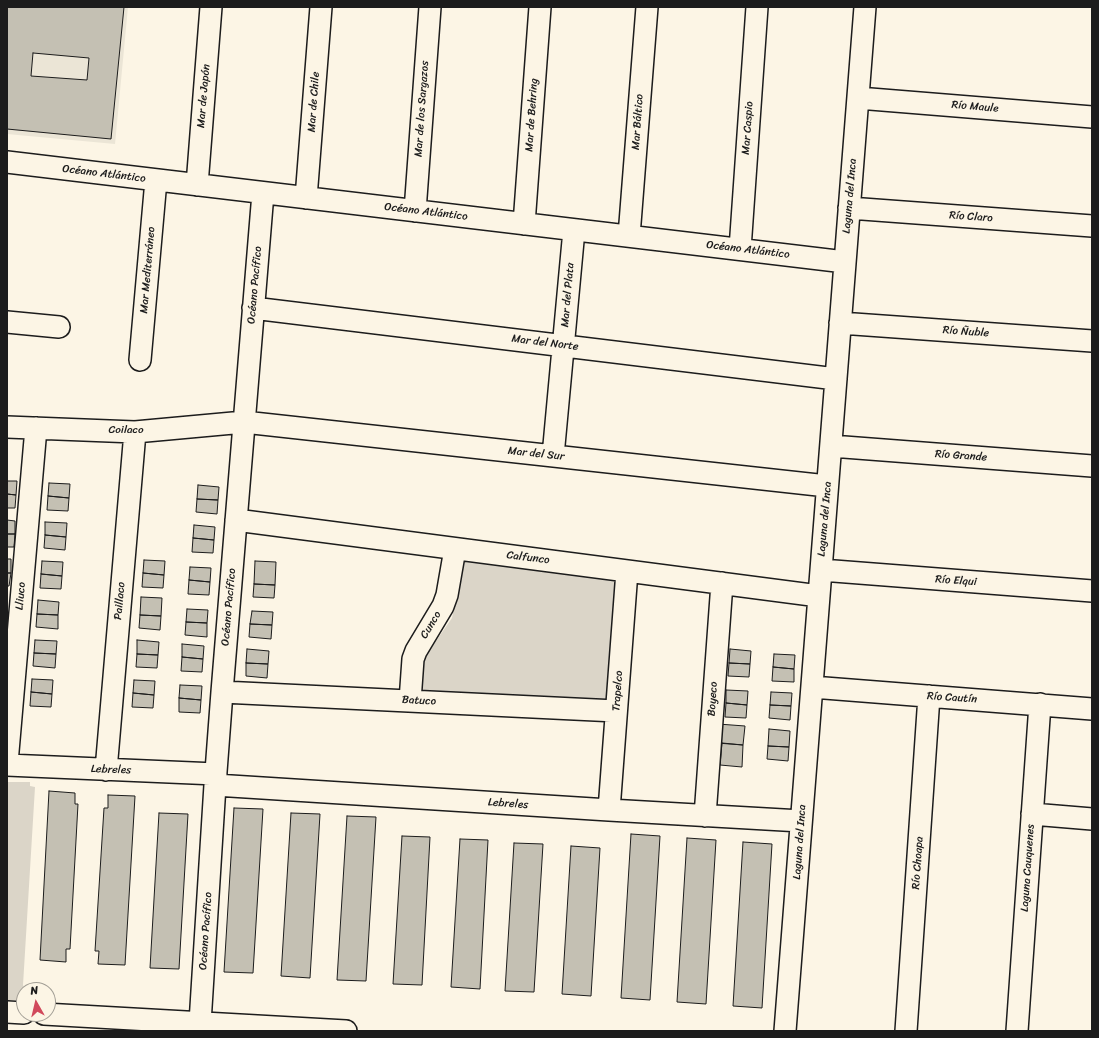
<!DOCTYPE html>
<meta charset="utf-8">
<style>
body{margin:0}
#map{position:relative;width:1099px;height:1038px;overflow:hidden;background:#fcf5e5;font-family:Sriracha,sans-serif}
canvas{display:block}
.frame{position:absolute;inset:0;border:8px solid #1c1c1c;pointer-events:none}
.north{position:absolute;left:16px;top:982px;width:40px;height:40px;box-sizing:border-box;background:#fcf5e5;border:1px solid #a29e95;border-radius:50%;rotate:352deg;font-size:11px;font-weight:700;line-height:16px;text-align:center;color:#1c1c1c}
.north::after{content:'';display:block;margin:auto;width:14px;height:18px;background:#d1495b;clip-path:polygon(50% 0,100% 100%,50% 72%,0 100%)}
</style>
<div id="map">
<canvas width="1099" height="1038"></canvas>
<div class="frame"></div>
<div class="north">N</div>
</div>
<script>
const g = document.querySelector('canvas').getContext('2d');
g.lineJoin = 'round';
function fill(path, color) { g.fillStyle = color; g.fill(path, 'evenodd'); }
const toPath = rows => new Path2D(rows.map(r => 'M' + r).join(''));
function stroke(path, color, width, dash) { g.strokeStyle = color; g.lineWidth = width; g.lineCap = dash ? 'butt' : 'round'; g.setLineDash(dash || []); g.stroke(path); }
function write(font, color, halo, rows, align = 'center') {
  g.font = font + ' Sriracha,sans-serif'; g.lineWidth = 3; g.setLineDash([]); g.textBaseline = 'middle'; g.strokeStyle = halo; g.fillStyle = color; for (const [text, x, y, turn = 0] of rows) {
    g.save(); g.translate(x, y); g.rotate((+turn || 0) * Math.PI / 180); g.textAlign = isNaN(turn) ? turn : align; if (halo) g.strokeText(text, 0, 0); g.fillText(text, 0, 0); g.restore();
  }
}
fill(toPath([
 [7,7,128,7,115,144,7,134]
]), '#ebe5d6');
fill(toPath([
 [464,561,617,581,607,705,418,694,422,661,452,618],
 [7,782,30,782,30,786,35,787,23,985,25,990,24,990,24,1001,7,1000]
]), '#dbd5c8');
const building = toPath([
 [7,7,124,7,111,139,7,129,7,7],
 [33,53,89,58,87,80,31,76,33,53],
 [7,481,17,481,16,495,7,494,7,481],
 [49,483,70,484,69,498,48,496,49,483],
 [198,485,219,487,218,500,197,499,198,485],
 [7,494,16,495,15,508,7,508,7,494],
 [48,496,69,498,68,511,47,510,48,496],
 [197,499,218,500,217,514,196,512,197,499],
 [7,520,15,521,15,534,7,534,7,520],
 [45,522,67,523,66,537,45,535,45,522],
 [194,525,215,527,214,540,193,538,194,525],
 [7,534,15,534,14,547,7,547,7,534],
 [45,535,66,537,65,550,44,548,45,535],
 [193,538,214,540,213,553,192,552,193,538],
 [7,559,11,559,11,573,7,573,7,559],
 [144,560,165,561,164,575,143,573,144,560],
 [42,561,63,562,62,576,41,574,42,561],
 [255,561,276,562,275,585,254,584,255,561],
 [190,567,211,568,210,582,189,580,190,567],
 [7,573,11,573,9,586,7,586,7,573],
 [143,573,164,575,163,588,142,587,143,573],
 [41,574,62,576,61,589,40,588,41,574],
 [189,580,210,582,209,595,188,594,189,580],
 [254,584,275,585,274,598,253,597,254,584],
 [141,597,162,598,161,616,140,615,141,597],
 [38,600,59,602,58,615,37,614,38,600],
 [187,609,208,610,207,623,186,622,187,609],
 [252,611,273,612,272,625,250,624,252,611],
 [37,614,58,615,58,629,36,627,37,614],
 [140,615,161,616,160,630,139,628,140,615],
 [186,622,207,623,207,637,185,635,186,622],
 [250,624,272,625,271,639,249,637,250,624],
 [35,640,57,641,56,654,34,653,35,640],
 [137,640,159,642,158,655,137,654,137,640],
 [182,644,204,646,203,659,182,657,182,644],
 [247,649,269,651,268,664,246,663,247,649],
 [730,649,751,651,750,664,729,663,730,649],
 [34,653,56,654,55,668,33,666,34,653],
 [137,654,158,655,157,668,136,667,137,654],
 [774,654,795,655,794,669,773,667,774,654],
 [182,657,203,659,202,672,181,671,182,657],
 [246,663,268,664,267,678,246,676,246,663],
 [729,663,750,664,749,677,728,676,729,663],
 [773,667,794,669,794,682,772,681,773,667],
 [32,679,53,680,52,694,31,692,32,679],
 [134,680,155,681,154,695,133,693,134,680],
 [180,685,202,686,201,700,179,698,180,685],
 [726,690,748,691,747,705,726,703,726,690],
 [31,692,52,694,51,707,30,706,31,692],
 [771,692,792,693,791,706,770,705,771,692],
 [133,693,154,695,153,708,132,707,133,693],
 [179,698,201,700,200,713,179,712,179,698],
 [726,703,747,705,746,718,725,717,726,703],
 [770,705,791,706,790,720,769,718,770,705],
 [718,724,745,726,743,745,717,743,718,724],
 [769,729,790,731,789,747,768,746,769,729],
 [722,743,743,745,742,767,720,765,722,743],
 [768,746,789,747,788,761,767,759,768,746],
 [49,791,75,793,75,804,78,804,70,949,66,949,66,962,40,960,49,791],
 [108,795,135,796,125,965,98,964,99,951,95,951,104,808,108,808,108,795],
 [234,808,263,809,253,973,224,972,234,808],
 [159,813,188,814,179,969,150,968,159,813],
 [291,813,320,814,310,978,281,976,291,813],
 [347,816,376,817,366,981,337,980,347,816],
 [631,834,660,836,650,1000,621,998,631,834],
 [402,836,430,837,422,985,393,984,402,836],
 [687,838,716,840,706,1004,677,1002,687,838],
 [460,839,488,840,480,989,451,987,460,839],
 [743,842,772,844,762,1008,733,1006,743,842],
 [514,843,543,844,534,992,505,991,514,843],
 [571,846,600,848,591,996,562,994,571,846]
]);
fill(building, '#c4c0b3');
stroke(building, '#1c1c1c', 1);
const minor = toPath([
 [858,98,1092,117],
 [7,162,845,262],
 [197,185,211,7],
 [306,198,321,7],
 [849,208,1092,226],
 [415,211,430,7],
 [524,224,540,7],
 [629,236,647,7],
 [740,249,757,7],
 [253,308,836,379],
 [7,322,59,327],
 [840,323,1092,341],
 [140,360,156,180],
 [7,427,135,432,244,422,827,486],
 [831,446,1092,466],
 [553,456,574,230],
 [236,520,819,596],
 [821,570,1092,591],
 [812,687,1092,709],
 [222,692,616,711],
 [410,701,413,659,416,651,443,606,447,595,455,549],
 [7,763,36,428],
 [7,765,216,774],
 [106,770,135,432],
 [215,785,609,810,801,821],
 [609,810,627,571],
 [1032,814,1092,819],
 [705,816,722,583],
 [7,1012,24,1013],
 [44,1014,346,1031],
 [200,1023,215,785,222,692,263,193],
 [785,1031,865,7],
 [906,1031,929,696],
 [1017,1031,1040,704]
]);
stroke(minor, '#1c1c1c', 24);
stroke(minor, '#fcf5e5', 21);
write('11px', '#1c1c1c', '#fcf5e5', [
 ["Mar de Japón",204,96,-85],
 ["Mar de Chile",314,102,-86],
 ["Río Maule",975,107,5],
 ["Mar de los Sargazos",422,109,-86],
 ["Mar de Behring",532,115,-86],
 ["Mar Báltico",638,122,-86],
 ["Mar Caspio",748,128,-86],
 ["Océano Atlántico",104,174,7],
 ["Laguna del Inca",850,196,-85],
 ["Océano Atlántico",426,212,7],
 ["Río Claro",971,217,4],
 ["Océano Atlántico",748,250,7],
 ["Mar Mediterráneo",148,270,-85],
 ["Océano Pacífico",255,285,-85],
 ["Mar del Plata",568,295,-85],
 ["Río Ñuble",966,332,4],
 ["Mar del Norte",545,343,7],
 ["Coilaco",126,430],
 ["Mar del Sur",536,454,6],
 ["Río Grande",961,456,4],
 ["Laguna del Inca",825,519,-85],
 ["Calfunco",528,558,7],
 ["Río Elqui",956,581,4],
 ["Lliuco",21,596,-85],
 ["Paillaco",120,601,-85],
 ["Océano Pacífico",229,607,-85],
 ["Cunco",431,625,-59],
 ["Trapelco",618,691,-86],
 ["Río Cautín",952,698,4],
 ["Boyeco",713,699,-86],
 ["Batuco",419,701,3],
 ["Lebreles",111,770,2],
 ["Lebreles",508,804,4],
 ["Laguna del Inca",800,842,-86],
 ["Río Choapa",918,863,-86],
 ["Laguna Cauquenes",1028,868,-86],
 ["Océano Pacífico",206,931,-86]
]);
</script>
